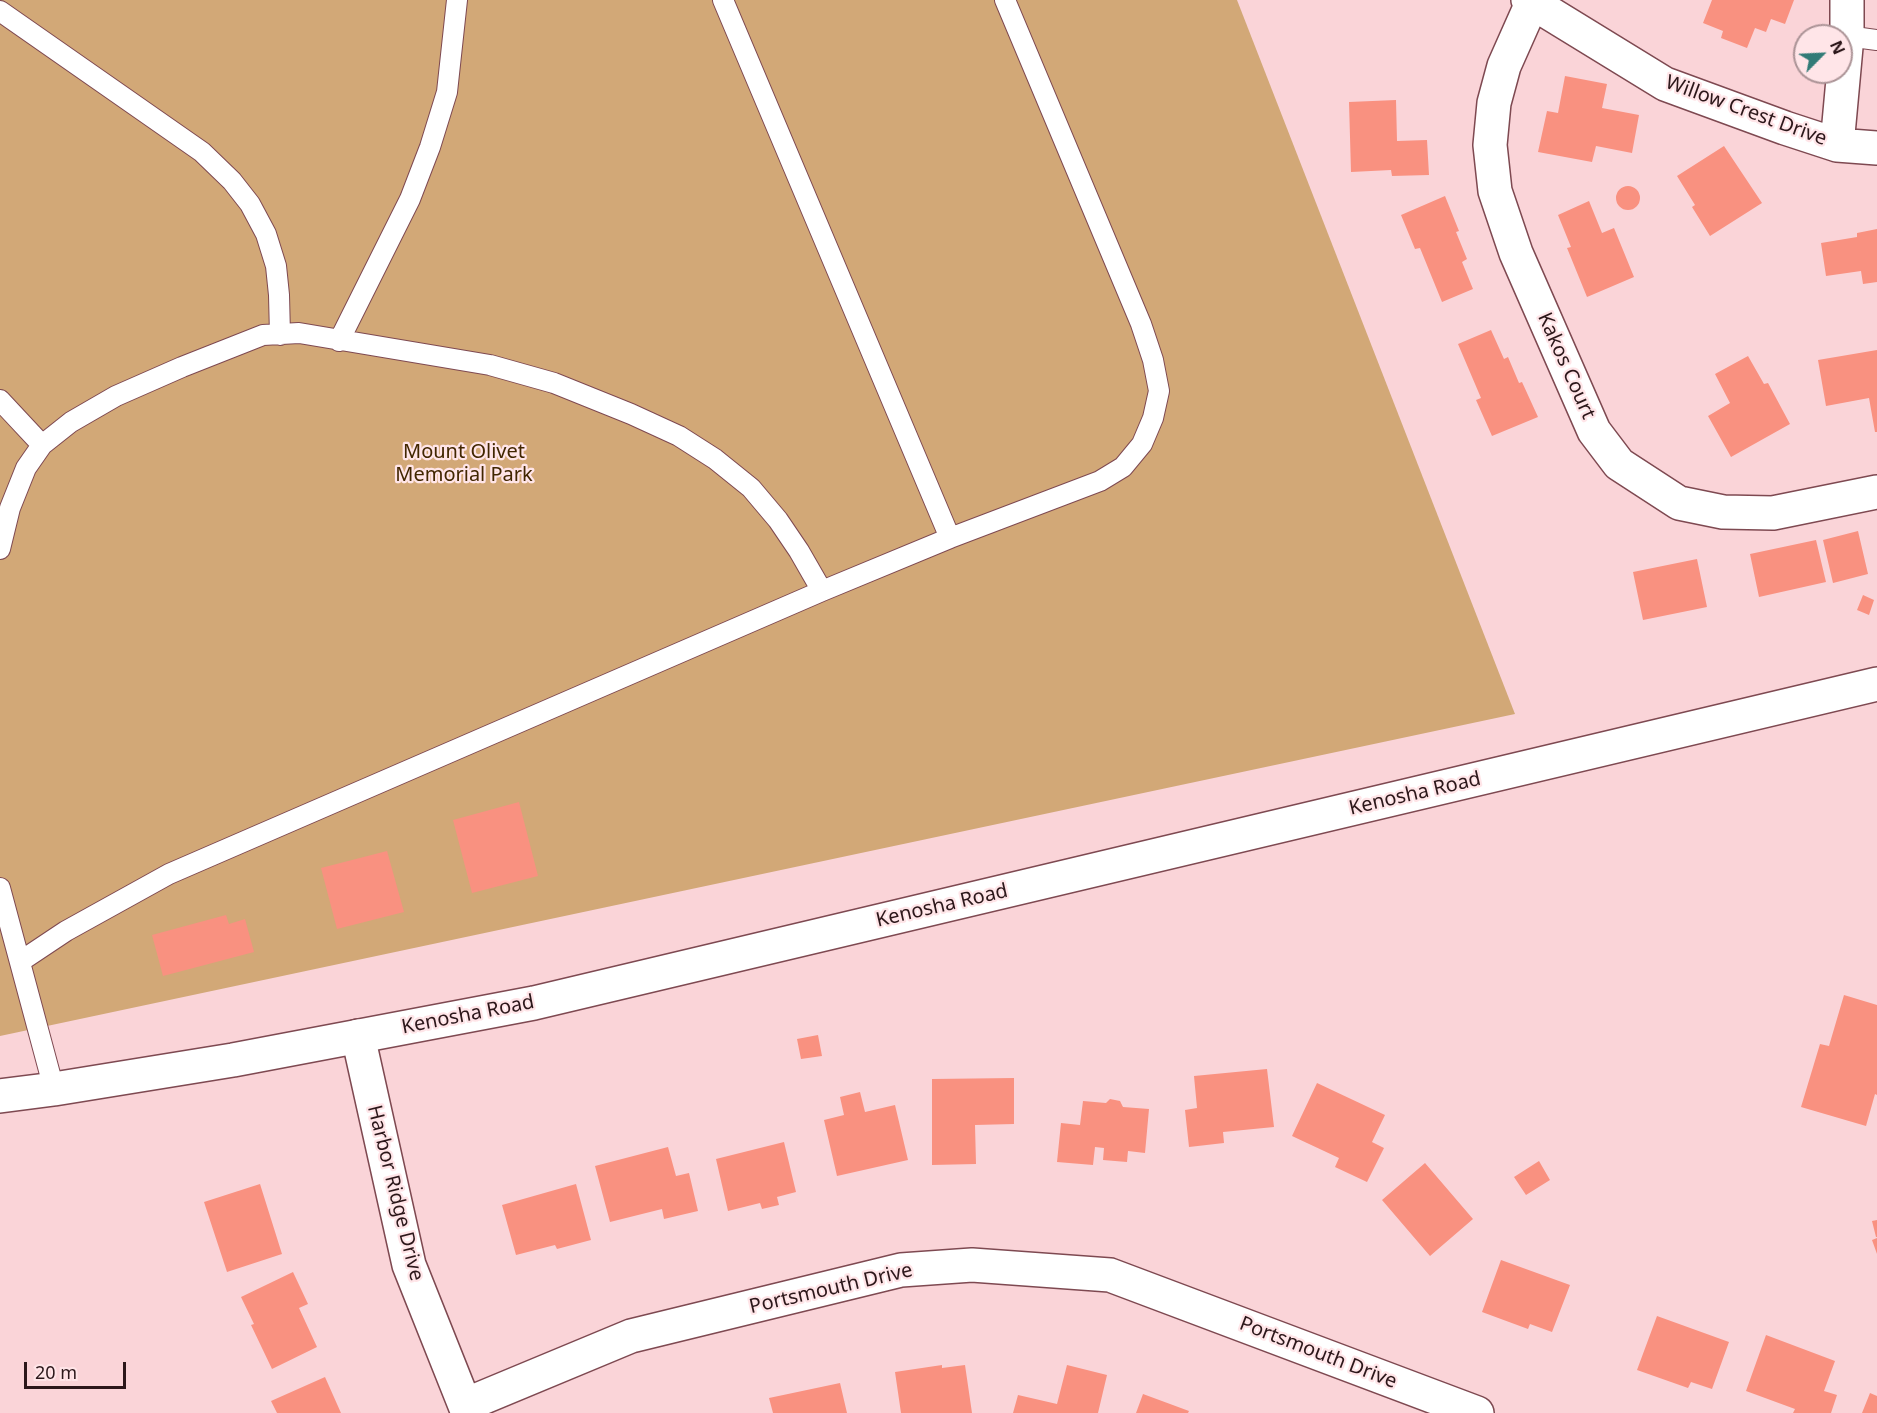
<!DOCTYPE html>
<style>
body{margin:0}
#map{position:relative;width:1877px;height:1413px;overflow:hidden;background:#fad4d8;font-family:"Noto Sans",sans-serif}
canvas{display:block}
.north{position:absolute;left:1793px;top:24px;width:60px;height:60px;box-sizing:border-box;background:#ffe5e8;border:2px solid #ab9396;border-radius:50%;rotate:66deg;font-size:16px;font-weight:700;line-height:24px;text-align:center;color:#2c171a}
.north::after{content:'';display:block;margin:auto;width:21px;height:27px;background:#327b77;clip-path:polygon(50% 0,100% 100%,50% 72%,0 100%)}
.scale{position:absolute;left:24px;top:1362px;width:102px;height:27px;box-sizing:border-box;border:3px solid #2c171a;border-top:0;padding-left:8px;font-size:18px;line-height:21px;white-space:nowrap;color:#2c171a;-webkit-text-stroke:4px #ffe5e8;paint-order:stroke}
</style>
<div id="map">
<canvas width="1877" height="1413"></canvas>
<div class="north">N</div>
<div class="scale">20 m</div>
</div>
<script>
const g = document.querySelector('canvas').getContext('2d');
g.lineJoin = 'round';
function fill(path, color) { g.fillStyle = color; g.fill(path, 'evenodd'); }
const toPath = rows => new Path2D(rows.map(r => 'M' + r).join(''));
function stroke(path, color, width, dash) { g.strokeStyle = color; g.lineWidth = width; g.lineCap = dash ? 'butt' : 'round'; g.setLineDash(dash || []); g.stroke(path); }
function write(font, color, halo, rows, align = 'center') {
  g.font = font + ' "Noto Sans",sans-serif'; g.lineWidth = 4.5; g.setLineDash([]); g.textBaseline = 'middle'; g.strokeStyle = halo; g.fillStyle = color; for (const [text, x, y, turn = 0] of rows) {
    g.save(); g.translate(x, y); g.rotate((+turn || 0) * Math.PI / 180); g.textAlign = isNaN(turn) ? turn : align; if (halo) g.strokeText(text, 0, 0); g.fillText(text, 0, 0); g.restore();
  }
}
fill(toPath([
 [0,0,1237,0,1515,714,0,1036]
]), '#d2a877');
fill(toPath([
 [1712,0,1794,0,1785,24,1771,19,1766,32,1755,28,1747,48,1721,38,1723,31,1703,23],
 [1565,76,1607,84,1602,108,1639,115,1632,153,1596,146,1592,162,1538,152,1547,111,1558,113],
 [1396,100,1397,141,1427,140,1429,175,1392,176,1391,170,1351,172,1349,102],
 [1724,146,1762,203,1710,236,1692,207,1695,205,1677,176],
 '1616 198a12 12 0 1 1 24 0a12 12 0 1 1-24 0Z',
 [1445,196,1459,231,1456,232,1467,259,1462,262,1473,289,1442,302,1420,248,1415,249,1401,215],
 [1589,201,1602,233,1614,228,1634,277,1587,297,1567,248,1571,247,1558,215],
 [1877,229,1877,282,1863,284,1861,271,1826,276,1821,243,1857,237,1857,233],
 [1491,330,1504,359,1508,357,1519,383,1522,382,1538,417,1492,436,1476,400,1481,398,1458,344],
 [1877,350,1877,432,1875,432,1869,398,1826,406,1818,360],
 [1748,356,1764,384,1768,383,1790,424,1731,457,1708,416,1730,403,1715,374],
 [1858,531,1868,574,1833,583,1823,540],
 [1816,540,1826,582,1759,597,1750,554],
 [1697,559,1707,607,1643,620,1633,572],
 [1863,595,1874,600,1869,615,1857,610],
 [519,802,538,876,472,893,453,820],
 [387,851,404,912,337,929,321,868],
 [226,915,229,924,245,919,254,952,163,976,152,935],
 [1844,995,1877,1005,1877,1095,1875,1094,1866,1126,1801,1107,1820,1044,1829,1046],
 [818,1035,822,1056,801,1059,797,1039],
 [1267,1069,1274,1127,1223,1132,1224,1143,1189,1147,1185,1110,1197,1108,1194,1076],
 [1014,1078,1014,1124,975,1125,976,1164,932,1165,932,1079],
 [1317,1083,1385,1115,1372,1142,1384,1148,1367,1182,1335,1167,1339,1158,1292,1136],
 [860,1092,865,1112,895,1105,908,1160,837,1176,824,1120,844,1115,840,1097],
 [1110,1099,1120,1101,1123,1107,1149,1109,1145,1153,1128,1151,1127,1162,1103,1160,1104,1148,1095,1147,1093,1165,1057,1162,1061,1123,1080,1125,1083,1101,1106,1103],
 [784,1142,796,1192,777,1197,779,1205,762,1209,760,1203,728,1211,716,1159],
 [668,1147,676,1176,689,1173,698,1211,664,1219,662,1209,610,1222,595,1166],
 [1539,1161,1550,1180,1526,1195,1514,1177],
 [1425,1163,1473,1219,1430,1256,1382,1200],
 [260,1184,282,1254,227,1272,204,1202],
 [576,1184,591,1240,557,1249,555,1245,516,1255,502,1205],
 [1877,1220,1877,1237,1876,1237,1872,1221],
 [1877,1238,1877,1254,1872,1240],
 [1501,1260,1570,1285,1552,1332,1530,1324,1528,1329,1482,1312],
 [293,1272,308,1304,299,1308,317,1347,272,1369,251,1325,254,1324,241,1297],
 [1657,1316,1729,1342,1712,1389,1691,1382,1688,1388,1637,1370],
 [1766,1335,1835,1361,1824,1391,1837,1395,1831,1413,1793,1413,1795,1409,1746,1391],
 [942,1365,942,1368,965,1365,972,1413,901,1413,895,1372],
 [1067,1365,1107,1375,1098,1413,1013,1413,1018,1395,1057,1404],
 [325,1377,341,1413,277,1413,271,1401],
 [840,1383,847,1413,773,1413,769,1398],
 [1870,1393,1877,1396,1877,1413,1862,1413],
 [1143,1394,1189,1411,1188,1413,1136,1413]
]), '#f99180');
const lane = toPath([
 [723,0,950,538],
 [0,11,202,152,232,181,250,204,266,234,276,266,279,295,280,335],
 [1847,36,1877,40],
 [339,341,410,199,430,147,447,92,457,0],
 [0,400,42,445],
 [0,549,10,508,26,468,42,445,71,422,116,396,182,367,263,335,299,333,490,365,554,383,631,414,679,436,715,459,751,488,778,520,799,551,822,591],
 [0,888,54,1089],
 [21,961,66,931,169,874,822,591,950,538,1100,481,1123,467,1142,444,1153,418,1159,391,1153,360,1141,324,1005,0]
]);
const street = toPath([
 [1528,0,1665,84,1785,128,1837,145,1877,148],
 [1532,3,1504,66,1494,103,1490,145,1495,191,1516,253,1594,431,1619,464,1679,503,1723,512,1773,513,1877,492],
 [1837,145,1847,36,1847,0],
 [358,1036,409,1265,468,1413],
 [465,1405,631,1336,901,1270,972,1265,1110,1275,1477,1413]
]);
const secondary = toPath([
 [0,1096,54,1089,233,1060,534,1003,1877,684]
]);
stroke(lane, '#7e4951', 22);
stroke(street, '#7e4951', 36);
stroke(secondary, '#7e4951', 36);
stroke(lane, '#fff', 20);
stroke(street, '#fff', 33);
stroke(secondary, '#fff', 33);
write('20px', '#2c171a', '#ffe5e8', [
 ["Willow Crest Drive",1746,111,20],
 ["Kakos Court",1566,366,66],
 ["Kenosha Road",1415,794,-13],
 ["Kenosha Road",942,906,-13],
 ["Kenosha Road",468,1015,-11],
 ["Harbor Ridge Drive",395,1193,76],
 ["Portsmouth Drive",831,1289,-13],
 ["Portsmouth Drive",1318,1353,21]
]);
write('20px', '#412600', '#ffe5e8', [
 ["Mount Olivet",464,452],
 ["Memorial Park",464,475]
]);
</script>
